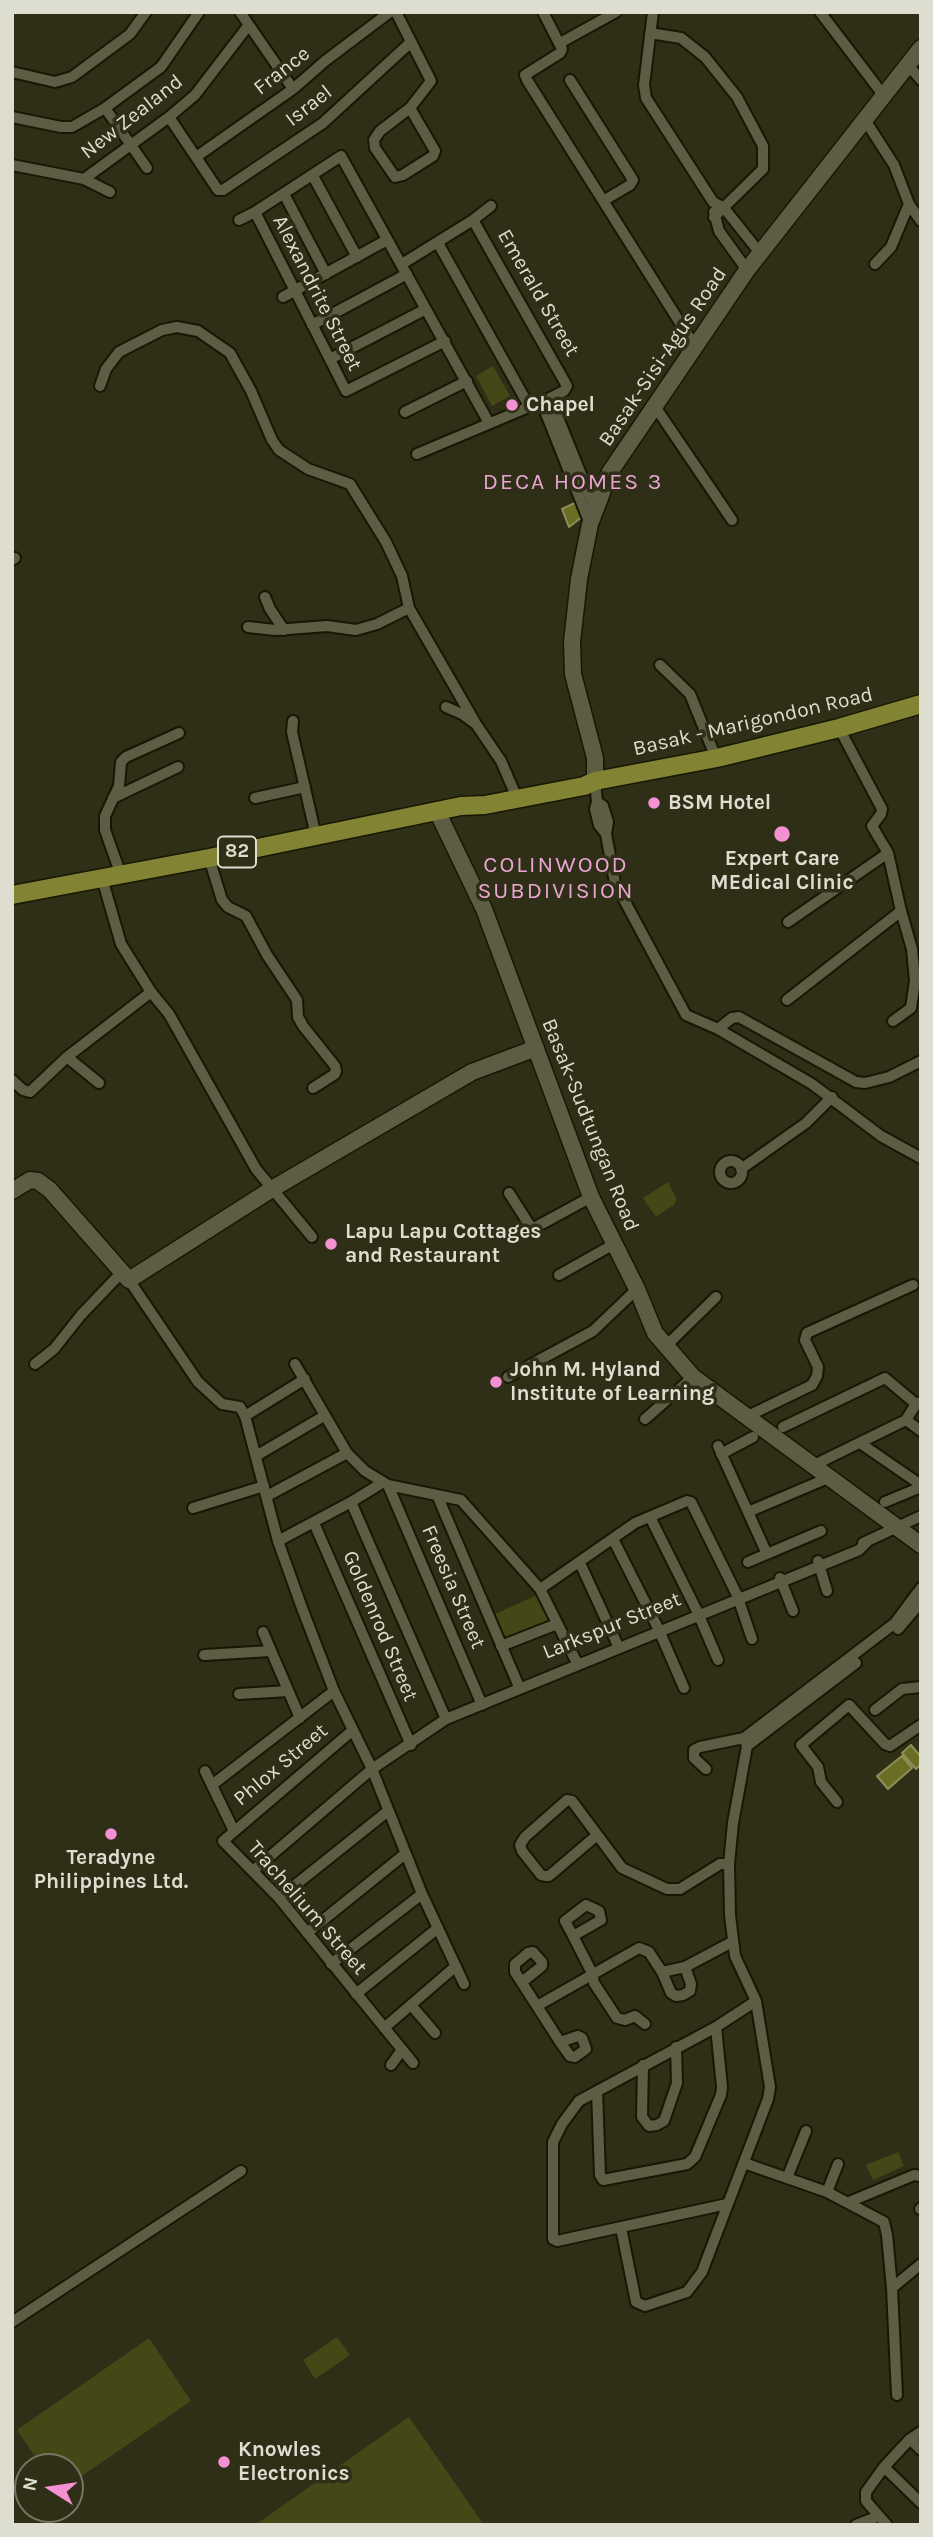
<!DOCTYPE html>
<style>
body{margin:0}
#map{position:relative;width:933px;height:2537px;overflow:hidden;background:#2f2f18;font-family:Karla,sans-serif}
canvas{display:block}
.frame{position:absolute;inset:0;border:14px solid #ddded0;pointer-events:none}
.north{position:absolute;left:14px;top:2453px;width:70px;height:70px;box-sizing:border-box;background:#2f2f18;border:2px solid #757562;border-radius:50%;rotate:282deg;font-size:19px;font-weight:700;line-height:28px;text-align:center;color:#ddded0}
.north::after{content:'';display:block;margin:auto;width:24px;height:32px;background:#f491d3;clip-path:polygon(50% 0,100% 100%,50% 72%,0 100%)}
</style>
<div id="map">
<canvas width="933" height="2537"></canvas>
<div class="frame"></div>
<div class="north">N</div>
</div>
<script>
const g = document.querySelector('canvas').getContext('2d');
g.lineJoin = 'round';
function fill(path, color) { g.fillStyle = color; g.fill(path, 'evenodd'); }
const toPath = rows => new Path2D(rows.map(r => 'M' + r).join(''));
function stroke(path, color, width, dash) { g.strokeStyle = color; g.lineWidth = width; g.lineCap = dash ? 'butt' : 'round'; g.setLineDash(dash || []); g.stroke(path); }
function write(font, color, halo, rows, align = 'center') {
  g.font = font + ' Karla,sans-serif'; g.lineWidth = 7; g.setLineDash([]); g.textBaseline = 'middle'; g.strokeStyle = halo; g.fillStyle = color; for (const [text, x, y, turn = 0] of rows) {
    g.save(); g.translate(x, y); g.rotate((+turn || 0) * Math.PI / 180); g.textAlign = isNaN(turn) ? turn : align; if (halo) g.strokeText(text, 0, 0); g.fillText(text, 0, 0); g.restore();
  }
}
fill(toPath([
 [493,366,510,396,492,406,476,376],
 [668,1182,676,1198,675,1204,656,1217,643,1198],
 [537,1595,549,1620,503,1639,493,1615],
 [898,2152,904,2166,873,2180,866,2165],
 [337,2337,350,2355,315,2379,303,2360],
 [149,2338,191,2401,70,2484,70,2467,42,2467,17,2430],
 [409,2417,484,2525,255,2525]
]), '#464717');
const water = toPath([
 [577,502,582,517,569,527,562,509,577,502],
 [911,1745,921,1757,921,1764,916,1769,902,1753,911,1745],
 [902,1756,912,1768,888,1789,877,1776,902,1756]
]);
fill(water, '#6c6d24');
stroke(water, '#8e8f58', 2);
const street = toPath([
 [240,12,293,89],
 [396,12,431,81,410,108,380,131,374,140,375,148,395,177,403,175,433,156,435,151,410,108],
 [543,12,562,49,560,53,525,75,527,80,694,345],
 [653,12,644,85,646,98,713,202,724,208,760,253],
 [820,12,884,96],
 [650,33,681,38,705,57,737,97,763,146,763,169,714,217],
 [560,43,616,12],
 [908,65,921,80],
 [12,72,55,82,72,77,130,34,146,12],
 [570,80,633,180,630,185,603,201],
 [105,108,147,168],
 [12,117,61,127,72,127,105,108,161,67,199,12],
 [169,117,218,190,223,190,323,123,411,42],
 [865,120,894,165,909,204,891,247,875,264],
 [196,157,293,89,325,61,390,12],
 [12,165,84,179,110,192],
 [313,176,357,257],
 [84,179,169,117,195,95,248,26],
 [284,194,326,274],
 [909,204,921,221],
 [255,212,346,391,445,341],
 [714,212,719,231,747,270],
 [239,220,255,212,341,156,489,423],
 [438,243,529,406],
 [402,264,473,220,491,206],
 [283,297,387,240],
 [312,325,407,274],
 [330,359,426,309],
 [100,386,106,369,119,352,162,330,177,327,198,331,230,353,251,391,272,440,279,450,308,469,350,484,386,542,402,576,409,608,476,724],
 [550,398,595,509],
 [541,401,590,524],
 [654,405,732,520],
 [405,412,467,381],
 [417,454,550,398,564,391,567,386,473,220],
 [12,560,15,558],
 [265,597,270,609,284,630],
 [248,627,275,630,327,626,356,630,377,624,409,608],
 [660,665,690,694,716,758],
 [446,707,462,714,476,724,501,761,514,791],
 [293,721,292,732,316,836],
 [839,728,882,809,881,814,872,826,888,853,901,911,912,949,915,981,911,1008,893,1021],
 [595,781,597,802,595,809,599,825,606,834],
 [113,798,178,767],
 [255,798,305,787],
 [597,802,603,806,608,822,606,834,615,883,686,1015,718,1029,812,1084,881,1136,921,1158],
 [209,858,222,900,228,907,246,916,267,955,297,1000,298,1017,303,1026,335,1066,336,1071,335,1074,313,1088],
 [121,875,105,830,105,816,119,786,121,762,126,757,179,733],
 [102,878,121,944,151,992,169,1014,256,1169,312,1237],
 [788,922,888,853],
 [787,1000,901,911],
 [718,1029,732,1018,739,1017,856,1082,865,1083,889,1077,921,1061],
 [67,1057,99,1083],
 [12,1080,23,1090,30,1092,67,1057,151,992],
 '720 1172a11 11 0 1 1 22 0a11 11 0 1 1-22 0Z',
 [741,1169,806,1123,832,1097],
 [509,1193,532,1229],
 [523,1234,591,1197],
 [559,1275,614,1244],
 [129,1280,198,1382,222,1404,240,1407,245,1416,278,1541,302,1608,334,1691,372,1769,422,1894,464,1984],
 [666,1346,716,1297],
 [35,1364,54,1349,81,1315,123,1271],
 [295,1364,347,1453,365,1471,388,1485,461,1500,540,1589,578,1665],
 [508,1377,593,1331,637,1289],
 [245,1416,305,1379],
 [748,1416,812,1385,817,1376,818,1367,805,1340,807,1333,913,1285],
 [645,1419,693,1377],
 [906,1420,921,1431],
 [783,1427,885,1378,916,1404],
 [860,1443,921,1485],
 [718,1446,767,1554],
 [721,1454,753,1437],
 [256,1456,324,1416],
 [812,1466,906,1420,916,1404,921,1402],
 [388,1485,482,1705],
 [437,1495,520,1689],
 [267,1496,347,1453],
 [351,1502,446,1719],
 [885,1502,921,1487],
 [193,1508,264,1486],
 [748,1512,828,1478],
 [650,1517,697,1611,718,1660],
 [314,1523,411,1745],
 [613,1539,658,1628,684,1688],
 [278,1541,351,1502,382,1483],
 [863,1543,921,1516],
 [818,1561,827,1591],
 [748,1562,821,1531],
 [580,1563,619,1648],
 [780,1578,793,1611],
 [540,1589,635,1523,687,1501,691,1502,737,1595,752,1639],
 [898,1629,921,1602],
 [263,1632,300,1718],
 [501,1646,557,1624],
 [204,1655,271,1651],
 [239,1694,288,1691],
 [875,1710,902,1689,921,1687],
 [353,1730,223,1841,279,1898,413,2063],
 [747,1746,856,1663],
 [706,1769,694,1758,694,1750,700,1747,744,1738,895,1623,921,1588],
 [205,1771,234,1831],
 [212,1785,334,1691],
 [837,1802,821,1782,818,1767,801,1745,849,1705,885,1744,890,1746,921,1725],
 [596,1836,549,1876,545,1876,541,1875,522,1851,520,1845,525,1837,567,1800,572,1801,622,1868,667,1889,680,1889,720,1864,729,1864],
 [254,1870,372,1769,446,1719,859,1550,867,1542],
 [279,1898,388,1811],
 [586,1905,599,1911,601,1920,573,1936,565,1921,586,1905],
 [307,1933,405,1854],
 [573,1936,592,1973,594,1983,617,2018,625,2020,635,2016,645,2024],
 [331,1964,422,1894],
 [662,1972,671,1993,676,1996,683,1995,690,1991,691,1984,685,1967],
 [522,1982,542,1966,542,1962,533,1952,528,1953,515,1964,515,1972,560,2042],
 [356,1994,438,1928],
 [411,2005,435,2033],
 [537,2006,639,1948,649,1952,662,1972,685,1967,732,1942],
 [384,2028,456,1966],
 [578,2036,582,2038,586,2049,575,2057,570,2056,560,2042,578,2036],
 [391,2065,402,2050],
 [643,2065,642,2117,649,2126,657,2125,664,2121,677,2083,676,2047],
 [597,2091,600,2175,603,2180,687,2164,695,2157,721,2095,722,2087,716,2027],
 [744,2163,827,2192,884,2222,887,2235,892,2288,897,2395],
 [787,2178,806,2131],
 [827,2192,838,2164],
 [849,2202,914,2175,921,2176],
 [727,2204,557,2241,553,2239,553,2142,562,2124,579,2101,716,2027,756,2001],
 [920,2209,921,2208],
 [621,2228,636,2302,645,2306,687,2292,702,2272,768,2099,770,2087,756,2001,735,1956,730,1915,729,1864,733,1823,747,1746,744,1738],
 [892,2288,921,2264],
 [12,2322,241,2171],
 [910,2439,921,2450],
 [884,2467,921,2503],
 [856,2525,879,2516],
 [887,2525,866,2501,866,2492,884,2467,910,2439,921,2432]
]);
const secondary = toPath([
 [595,781,595,758,573,674,572,642,579,579,590,524,610,472,747,270,921,48],
 [437,811,484,909,591,1197,637,1289,655,1333,693,1377,921,1545],
 [12,1191,30,1180,38,1181,50,1190,129,1280,272,1189,472,1072,536,1048]
]);
const primary = toPath([
 [12,895,209,858,461,806,485,805,584,786,595,781,717,758,839,728,921,704]
]);
stroke(street, '#171703', 14);
stroke(secondary, '#171703', 19);
stroke(primary, '#171703', 21);
stroke(street, '#5c5d44', 10);
stroke(secondary, '#5c5d44', 16);
stroke(primary, '#828333', 18);
for (const [x, y, r, color] of [
 [512,405,7,"#f491d3"],
 [654,803,7,"#f491d3"],
 [782,834,9,"#f491d3"],
 [331,1244,7,"#f491d3"],
 [496,1382,7,"#f491d3"],
 [111,1834,7,"#f491d3"],
 [224,2462,7,"#f491d3"]
]) { const dot = new Path2D(); dot.arc(x, y, r, 0, 2 * Math.PI); g.fillStyle = color; g.fill(dot); stroke(dot, '#2f2f18', 2.5); }
for (const [x, y, w] of [
 [237,852,38]
]) { const box = new Path2D(); box.roundRect(x - w / 2, y - 15.5, w, 31, 5); g.fillStyle = '#2f2f18'; g.fill(box); stroke(box, '#ddded0', 2); }
write('bold 19px', '#ddded0', null, [
 ["82",237,852]
]);
write('21px', '#ddded0', '#2f2f18', [
 ["France",282,71,-38],
 ["Israel",309,106,-38],
 ["New Zealand",132,117,-38],
 ["Alexandrite Street",317,293,63],
 ["Emerald Street",538,293,60],
 ["Basak-Sisi-Agus Road",663,357,-56],
 ["Basak - Marigondon Road",753,722,-13],
 ["Basak-Sudtungan Road",590,1125,68],
 ["Freesia Street",453,1587,67],
 ["Goldenrod Street",380,1626,67],
 ["Larkspur Street",612,1626,-22],
 ["Phlox Street",281,1765,-40],
 ["Trachelium Street",307,1908,49]
]);
write('bold 21px', '#ddded0', '#2f2f18', [
 ["Chapel",526,405],
 ["BSM Hotel",668,803],
 ["Expert Care",782,859,"center"],
 ["MEdical Clinic",782,883,"center"],
 ["Lapu Lapu Cottages",345,1232],
 ["and Restaurant",345,1256],
 ["John M. Hyland",510,1370],
 ["Institute of Learning",510,1394],
 ["Teradyne",111,1858,"center"],
 ["Philippines Ltd.",111,1882,"center"],
 ["Knowles",238,2450],
 ["Electronics",238,2474]
], 'left');
g.letterSpacing = '2px';
write('23px', '#eaa5d2', '#2f2f18', [
 ["DECA HOMES 3",573,482],
 ["COLINWOOD",556,865],
 ["SUBDIVISION",556,891]
]);
g.letterSpacing = '0px';
</script>
